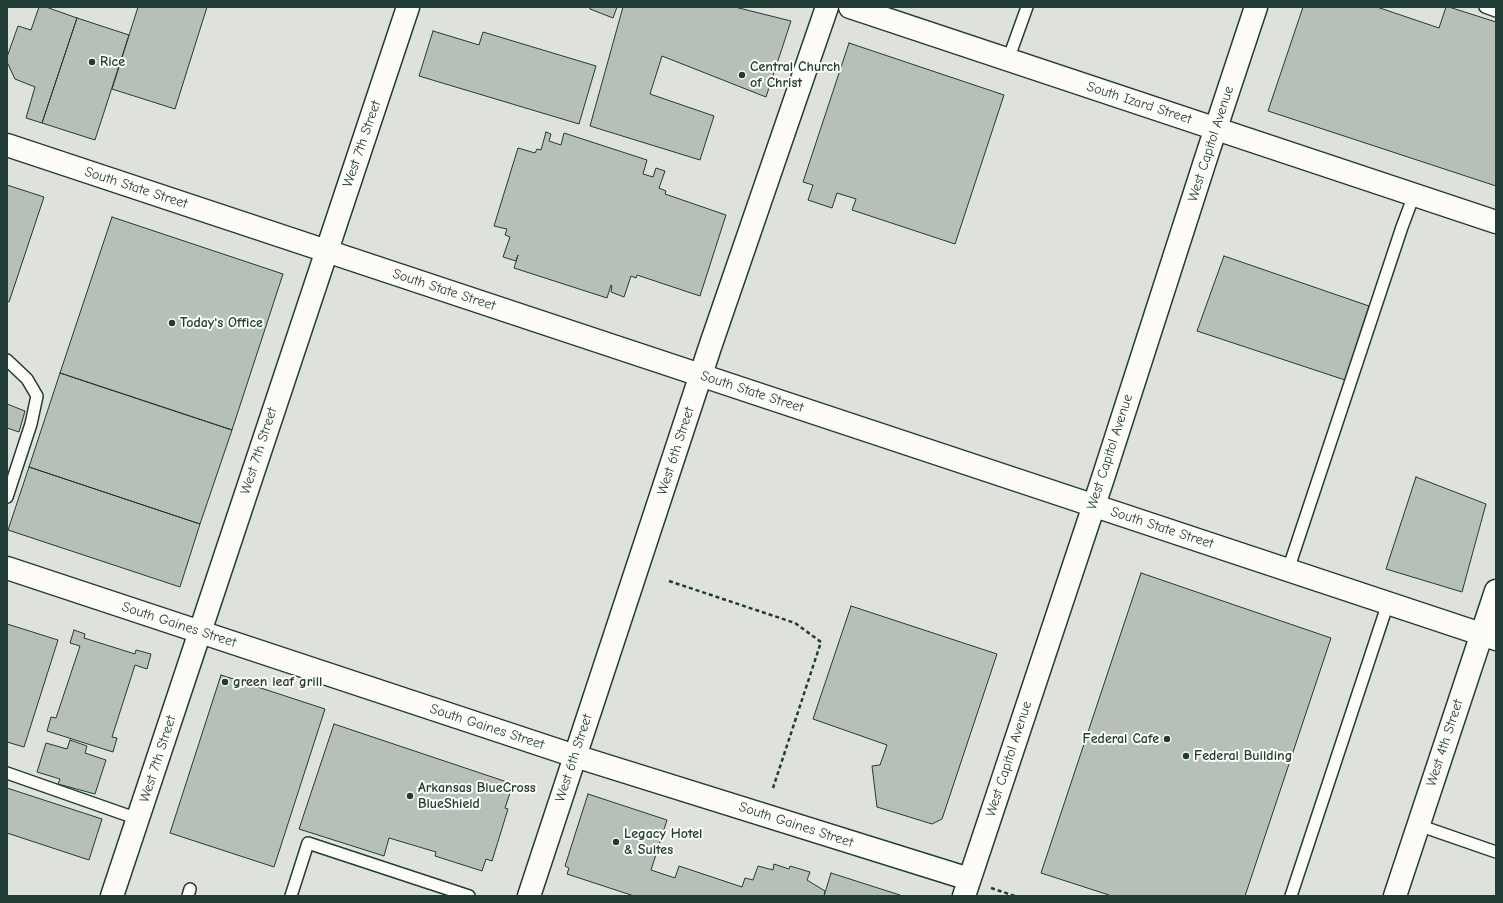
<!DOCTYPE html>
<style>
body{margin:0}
#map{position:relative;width:1503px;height:903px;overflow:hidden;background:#f0f1eb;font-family:"Comic Neue",sans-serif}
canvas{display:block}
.frame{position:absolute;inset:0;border:8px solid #1f3d34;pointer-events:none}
</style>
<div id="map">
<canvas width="1503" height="903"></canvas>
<div class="frame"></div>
</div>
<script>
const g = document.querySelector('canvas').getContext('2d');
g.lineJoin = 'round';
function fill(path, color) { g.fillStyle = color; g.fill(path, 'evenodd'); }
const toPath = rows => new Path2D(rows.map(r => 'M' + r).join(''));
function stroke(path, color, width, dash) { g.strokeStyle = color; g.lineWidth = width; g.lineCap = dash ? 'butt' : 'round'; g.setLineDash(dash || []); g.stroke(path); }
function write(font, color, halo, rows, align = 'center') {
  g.font = font + ' "Comic Neue",sans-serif'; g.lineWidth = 4; g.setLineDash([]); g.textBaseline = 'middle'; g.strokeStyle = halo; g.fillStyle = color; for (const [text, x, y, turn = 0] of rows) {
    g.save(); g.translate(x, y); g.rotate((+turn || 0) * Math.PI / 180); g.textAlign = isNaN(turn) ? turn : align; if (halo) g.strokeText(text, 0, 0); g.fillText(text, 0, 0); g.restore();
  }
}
fill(toPath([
 [7,7,1496,7,1496,896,7,896]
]), '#dfe2dc');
const building = toPath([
 [39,7,46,7,77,18,42,123,26,118,35,87,15,79,7,62,7,57,18,26,31,30,39,7],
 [138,7,207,7,175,109,112,89,138,7],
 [590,7,617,7,613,18,590,9,590,7],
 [623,7,735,7,791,21,766,97,662,56,650,94,714,116,700,160,590,126,623,7],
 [1303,7,1377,7,1439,28,1446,7,1449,7,1496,22,1496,186,1268,111,1303,7],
 [77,18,129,35,95,140,42,123,77,18],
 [433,31,479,45,483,32,596,66,579,124,419,76,433,31],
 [849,43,1004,95,955,244,852,210,856,199,837,193,832,208,808,200,813,185,803,182,849,43],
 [546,132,551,134,549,141,561,145,564,133,647,160,643,174,653,177,656,168,665,171,659,188,666,191,665,194,726,215,700,296,637,275,636,278,631,276,624,297,611,292,612,286,611,285,607,298,514,268,518,255,516,261,503,257,510,237,505,235,507,229,494,226,518,148,535,153,537,149,541,150,546,132],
 [7,185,44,197,9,302,7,301,7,185],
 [112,217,283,274,232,430,60,373,112,217],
 [1224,256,1369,306,1345,380,1197,331,1224,256],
 [60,373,232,430,200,524,29,467,60,373],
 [7,404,25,411,19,432,7,428,7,404],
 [29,467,200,524,180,587,8,530,29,467],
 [1416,477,1486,504,1462,592,1386,569,1416,477],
 [1141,573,1331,638,1245,896,1112,896,1041,873,1141,573],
 [851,606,997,654,942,819,932,824,877,807,872,766,880,765,887,745,813,719,851,606],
 [7,624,58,640,24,747,7,742,7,624],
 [74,630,85,634,84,638,135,654,136,650,151,654,147,669,135,665,112,737,117,738,113,752,47,731,51,717,56,718,80,646,70,643,74,630],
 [221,675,325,709,274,867,170,833,221,675],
 [334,724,513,784,505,808,508,809,492,861,486,859,482,871,435,856,436,852,389,838,384,856,299,829,334,724],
 [70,740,87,746,85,753,106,760,95,794,58,784,60,779,37,772,46,743,67,749,70,740],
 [7,788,102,819,89,860,7,833,7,788],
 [588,794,667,820,651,870,675,878,679,866,742,887,745,878,753,880,758,866,773,870,774,864,789,869,790,866,810,872,807,880,825,891,824,896,634,896,567,874,569,868,565,866,588,794],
 [831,873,903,896,824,896,831,873]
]);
fill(building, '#b6bfb8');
stroke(building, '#1f3d34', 1);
const lane = toPath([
 [1485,7,1496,11],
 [1008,60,1027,7],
 [7,360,27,379,37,396,31,424,7,497],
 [1288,570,1402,227,1414,195],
 [7,773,138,819],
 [1418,825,1496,852],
 [188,896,190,889],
 [291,896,308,843,469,896],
 [1291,896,1388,603]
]);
const secondary = toPath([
 [850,7,1496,222],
 [7,145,1496,639],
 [7,568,575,756,969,879],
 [112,896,408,7],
 [529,896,710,347,827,7],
 [964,896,1103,478,1207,155,1256,7],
 [1395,896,1496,591]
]);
stroke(lane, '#1f3d34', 14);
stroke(secondary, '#1f3d34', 25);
stroke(toPath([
 [669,581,795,623,821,642,773,788],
 [991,888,1015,896]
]), '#1f3d34', 2.5, [4, 3]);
stroke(lane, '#fdfcf7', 11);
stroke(secondary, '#fdfcf7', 22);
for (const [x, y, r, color] of [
 [92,62,4,"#1f3d34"],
 [742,75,4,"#1f3d34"],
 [172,323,4,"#1f3d34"],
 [225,682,4,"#1f3d34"],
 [1167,739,4,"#1f3d34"],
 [1186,756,4,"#1f3d34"],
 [410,796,4,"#1f3d34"],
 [616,842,4,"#1f3d34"]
]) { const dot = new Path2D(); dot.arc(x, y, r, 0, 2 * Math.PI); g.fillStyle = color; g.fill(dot); stroke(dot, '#fdfcf7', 1.5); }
write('bold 14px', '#1f3d34', '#fdfcf7', [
 ["Rice",100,62],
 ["Central Church",750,67],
 ["of Christ",750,83],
 ["Today's Office",180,323],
 ["green leaf grill",233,682],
 ["Federal Cafe",1159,739,"right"],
 ["Federal Building",1194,756],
 ["Arkansas BlueCross",418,788],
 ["BlueShield",418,804],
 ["Legacy Hotel",624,834],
 ["& Suites",624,850]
], 'left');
write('14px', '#1f3d34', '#fdfcf7', [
 ["South Izard Street",1139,103,18],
 ["West 7th Street",362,144,-71],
 ["West Capitol Avenue",1211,144,-72],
 ["South State Street",136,188,18],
 ["South State Street",444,290,18],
 ["South State Street",752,392,18],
 ["West 7th Street",259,451,-72],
 ["West 6th Street",676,451,-72],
 ["West Capitol Avenue",1110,452,-72],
 ["South State Street",1162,528,18],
 ["South Gaines Street",179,625,18],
 ["South Gaines Street",487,727,18],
 ["West 4th Street",1445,743,-72],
 ["West 6th Street",574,758,-72],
 ["West 7th Street",158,759,-72],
 ["West Capitol Avenue",1009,759,-72],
 ["South Gaines Street",796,825,18]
]);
</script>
